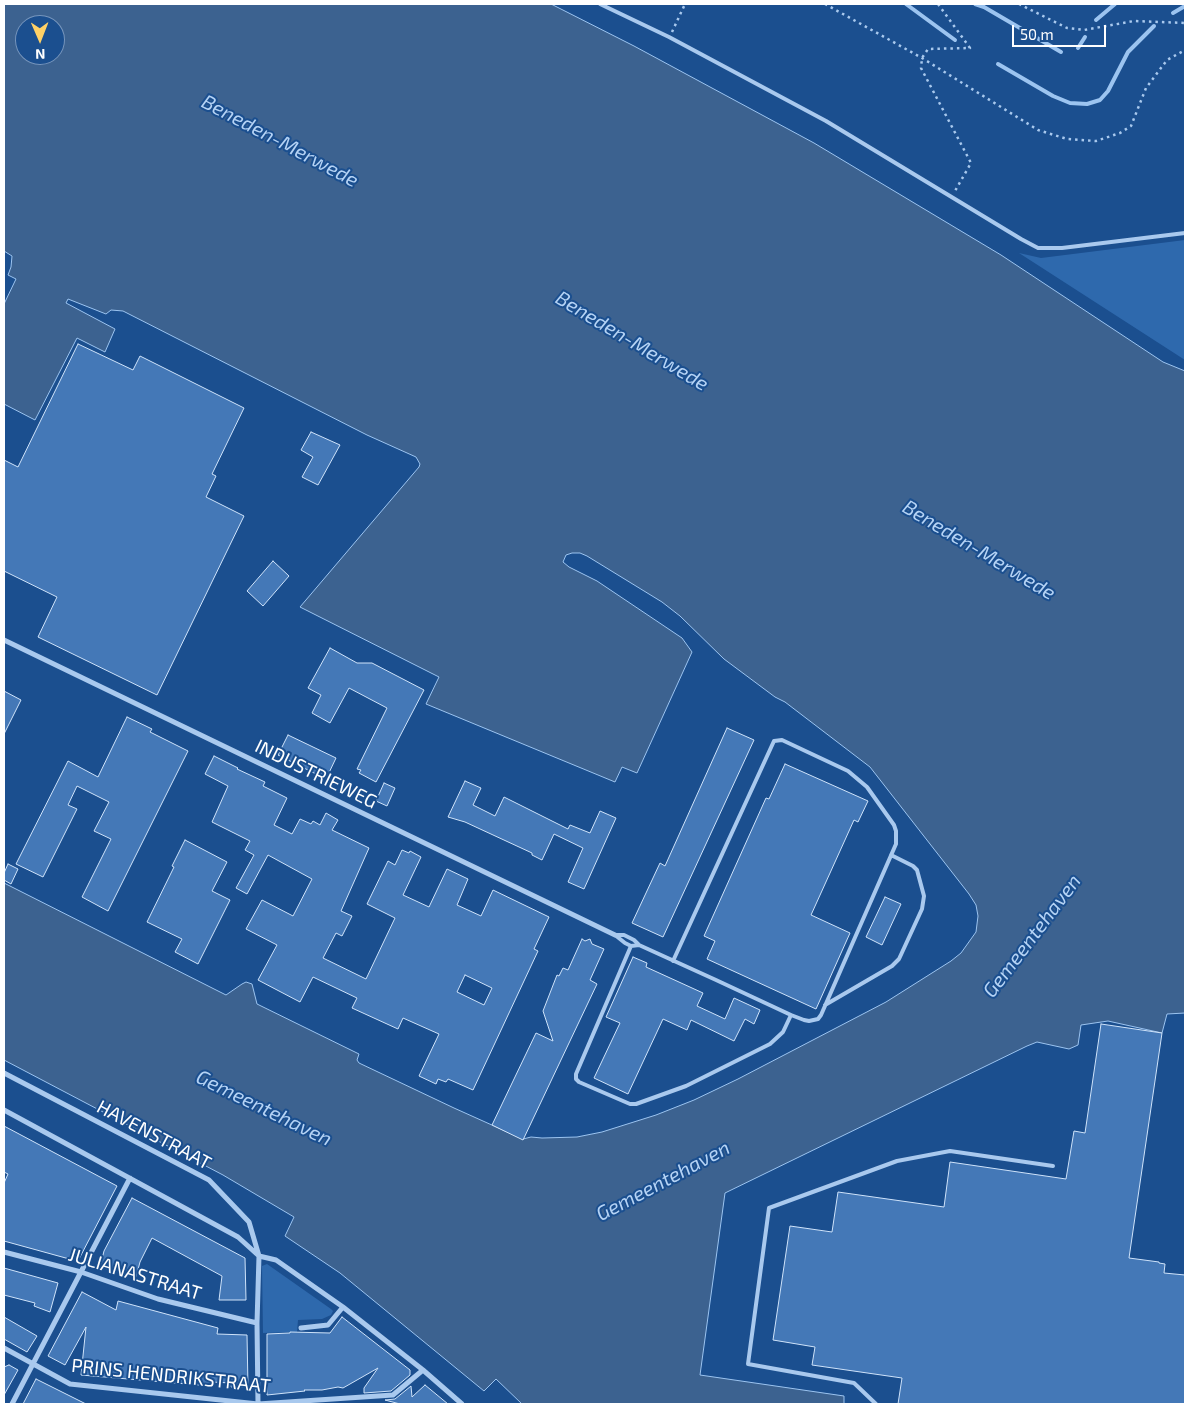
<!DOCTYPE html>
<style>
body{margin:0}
#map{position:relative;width:1189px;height:1408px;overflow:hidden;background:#1b4f8f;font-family:"Exo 2",sans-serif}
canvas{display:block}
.frame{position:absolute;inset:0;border:5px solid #fff;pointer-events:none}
.north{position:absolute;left:15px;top:15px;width:50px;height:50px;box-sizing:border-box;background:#1b4f8f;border:1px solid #7695bc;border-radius:50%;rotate:179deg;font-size:14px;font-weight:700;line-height:20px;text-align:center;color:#fff}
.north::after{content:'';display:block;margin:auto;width:18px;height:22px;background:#ffd166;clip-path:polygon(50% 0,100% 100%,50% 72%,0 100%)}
.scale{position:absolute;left:1012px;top:25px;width:94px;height:22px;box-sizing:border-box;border:2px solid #fff;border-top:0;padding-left:6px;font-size:15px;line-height:18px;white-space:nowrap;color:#fff;-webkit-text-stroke:4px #1b4f8f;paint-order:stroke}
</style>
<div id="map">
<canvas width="1189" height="1408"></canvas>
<div class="frame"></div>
<div class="north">N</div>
<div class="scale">50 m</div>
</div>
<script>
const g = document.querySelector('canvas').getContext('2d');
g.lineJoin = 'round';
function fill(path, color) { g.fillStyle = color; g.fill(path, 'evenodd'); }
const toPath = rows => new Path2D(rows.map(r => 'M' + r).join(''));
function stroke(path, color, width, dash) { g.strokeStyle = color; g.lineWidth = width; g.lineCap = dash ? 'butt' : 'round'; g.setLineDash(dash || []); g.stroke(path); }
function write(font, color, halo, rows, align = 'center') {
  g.font = font + ' "Exo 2",sans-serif'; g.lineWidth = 4; g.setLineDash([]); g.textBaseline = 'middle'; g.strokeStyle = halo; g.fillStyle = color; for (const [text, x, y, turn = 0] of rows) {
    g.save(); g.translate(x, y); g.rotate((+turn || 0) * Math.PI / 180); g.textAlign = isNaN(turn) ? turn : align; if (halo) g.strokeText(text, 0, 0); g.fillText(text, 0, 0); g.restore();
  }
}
fill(toPath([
 [1185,240,1185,360,1019,253,1041,258],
 [267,1264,331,1309,333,1311,331,1315,322,1319,298,1320,297,1332,263,1333,262,1266]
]), '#2e69ad');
const water = toPath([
 [4,4,551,4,634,46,814,143,1001,255,1163,362,1185,371,1185,1013,1167,1014,1162,1033,1108,1021,1081,1025,1078,1045,1069,1049,1037,1042,1027,1046,725,1193,700,1375,844,1396,844,1404,522,1404,496,1379,484,1391,340,1273,285,1236,294,1217,223,1175,4,1060,4,883,226,995,242,984,246,982,252,984,257,1004,359,1054,357,1060,359,1063,454,1108,523,1139,531,1137,542,1138,577,1137,602,1132,656,1115,694,1100,738,1079,886,1002,951,961,961,953,976,932,978,916,976,905,969,894,870,767,785,702,775,697,724,659,680,616,662,602,587,556,580,553,572,553,566,555,563,562,569,567,597,581,682,638,692,652,637,773,622,767,615,782,426,704,439,677,300,607,419,467,420,464,416,457,367,435,123,311,111,310,106,314,68,299,66,303,115,329,105,352,77,338,35,420,4,404,4,304,16,279,8,275,11,267,12,256,4,251,4,4],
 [25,25,55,25,55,55,25,55,25,25]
]);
fill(water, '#3c6290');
stroke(water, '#9cc4f0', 1);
stroke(toPath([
 [906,4,955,40],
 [975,4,984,7,1061,52],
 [1173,13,1185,6],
 [1096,20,1115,4],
 [1078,48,1085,37],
 [998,64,1053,96,1070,103,1087,104,1100,100,1108,91,1128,52,1154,26]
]), '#9cc4f0', 4);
const building = toPath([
 [78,344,133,370,140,356,244,408,212,474,216,476,206,497,244,516,157,695,38,637,57,597,4,571,4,460,18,467,78,344],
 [311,432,340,445,318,485,302,477,313,457,301,450,311,432],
 [273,561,289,576,263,606,247,591,273,561],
 [330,648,357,663,372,663,424,690,376,782,359,773,361,770,357,769,387,708,349,688,330,723,312,713,321,695,308,688,330,648],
 [4,691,21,700,4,734,4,691],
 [127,717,152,729,150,732,188,751,108,911,82,897,111,839,94,831,109,802,77,786,68,805,77,809,43,877,16,864,68,761,98,777,127,717],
 [727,728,754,740,663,937,632,923,660,863,665,866,727,728],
 [288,735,336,758,326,779,278,755,288,735],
 [214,756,238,768,237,769,265,782,263,786,287,798,274,825,292,834,300,819,311,824,313,821,320,825,326,813,338,820,332,830,369,848,341,911,352,916,342,936,336,933,323,958,366,979,395,918,367,904,388,861,395,865,402,850,409,853,410,851,421,857,403,895,429,907,447,869,468,879,457,905,481,916,493,890,549,917,534,949,538,951,473,1090,448,1079,446,1082,438,1079,436,1084,419,1076,439,1034,403,1018,398,1029,352,1008,357,998,313,977,300,1002,258,980,277,945,246,929,262,900,293,916,312,879,268,855,247,894,236,888,254,855,245,850,250,841,212,822,228,786,205,774,214,756],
 [465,975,492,988,484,1005,457,992,465,975],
 [785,764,868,801,858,822,854,820,811,915,850,933,816,1009,707,959,715,941,704,936,766,798,769,799,785,764],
 [465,781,481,788,473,805,495,816,504,797,568,829,570,825,590,833,600,811,616,818,584,889,568,882,583,848,554,834,542,860,532,855,532,853,465,822,448,817,465,781],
 [384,783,395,788,387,806,376,801,384,783],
 [185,840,227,862,212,891,230,900,198,964,175,952,182,939,147,922,174,867,172,866,185,840],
 [8,864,18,869,11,884,4,880,4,873,8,864],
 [885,897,901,904,882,945,866,937,885,897],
 [582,939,585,941,590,939,592,944,604,949,590,980,597,984,523,1140,492,1125,536,1033,553,1041,543,1011,557,975,559,976,563,968,568,970,582,939],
 [633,957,647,963,646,967,703,993,697,1006,725,1019,734,998,760,1010,754,1024,745,1019,734,1041,691,1020,687,1030,663,1019,628,1094,594,1078,620,1023,606,1017,633,957],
 [1101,1024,1162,1033,1129,1258,1159,1262,1159,1263,1165,1264,1164,1273,1185,1275,1185,1404,898,1404,902,1378,812,1365,815,1347,773,1340,790,1226,832,1232,838,1192,944,1207,950,1162,1066,1179,1074,1131,1085,1133,1101,1024],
 [4,1126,117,1186,79,1259,74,1258,73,1260,4,1241,4,1183,8,1174,4,1172,4,1126],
 [132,1198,245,1258,246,1300,219,1300,222,1276,152,1238,140,1262,136,1277,100,1267,104,1251,132,1198],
 [4,1268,58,1283,50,1312,34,1306,35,1303,4,1295,4,1268],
 [82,1292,116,1310,118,1301,218,1328,217,1334,247,1335,248,1387,231,1387,231,1383,212,1382,211,1386,81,1375,86,1327,65,1365,48,1356,82,1292],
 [4,1317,37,1336,27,1352,4,1339,4,1317],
 [342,1317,410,1370,410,1375,391,1391,364,1393,364,1388,378,1368,343,1388,338,1387,322,1390,304,1390,305,1391,267,1395,267,1334,290,1333,290,1332,330,1333,342,1317],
 [9,1365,18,1370,4,1395,4,1367,9,1365],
 [36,1379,86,1404,23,1404,36,1379],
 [425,1385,448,1404,400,1404,385,1400,395,1399,411,1386,412,1397,425,1385]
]);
fill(building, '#4478b7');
stroke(building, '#cfe3fa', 1);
stroke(toPath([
 [825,4,922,58,1038,130,1067,139,1096,141,1120,133,1131,126,1146,88,1167,60,1185,50],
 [938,4,970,48,928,49,922,58,921,68,971,163,955,191],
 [1019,4,1067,28,1084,30,1134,21,1185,23],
 [672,32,685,4]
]), '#a9c9ee', 2.5, [2.5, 4]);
stroke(toPath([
 [600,4,669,37,826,121,1021,239,1038,248,1062,248,1185,233],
 [615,935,624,935,634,940,639,945,631,946,625,943,615,935],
 [639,945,716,980,791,1015,804,1020,809,1021,818,1019,821,1015,896,844,896,831,894,825,867,787,848,771,782,740,774,741,673,961],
 [631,946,576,1074,576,1079,579,1082,630,1104,636,1104,686,1086,770,1044,783,1032,791,1015],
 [825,1005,892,966,899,959,922,909,924,896,917,870,913,866,891,855],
 [876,1404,854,1383,748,1364,769,1208,897,1161,950,1151,1053,1166]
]), '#a9c9ee', 4);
stroke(toPath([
 [4,640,615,935],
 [4,1073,209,1180,249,1222,259,1256,257,1323,258,1404],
 [4,1110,238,1237,259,1256,276,1260,343,1307,423,1370,462,1404],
 [4,1252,81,1272,158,1299,257,1323],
 [301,1328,328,1325,343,1307],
 [4,1348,70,1384,258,1404,393,1395,423,1370],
 [12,1404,130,1178]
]), '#a9c9ee', 5);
write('19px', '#fff', '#1b4f8f', [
 ["INDUSTRIEWEG",316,774,26],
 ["HAVENSTRAAT",154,1135,28],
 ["JULIANASTRAAT",135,1274,17],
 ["PRINS HENDRIKSTRAAT",171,1376,6]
]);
write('italic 20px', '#b5d3f5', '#1b4f8f', [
 ["Beneden-Merwede",280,141,28],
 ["Beneden-Merwede",632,341,31],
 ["Beneden-Merwede",979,550,31],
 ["Gemeentehaven",1032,936,-53],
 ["Gemeentehaven",264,1108,26],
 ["Gemeentehaven",663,1181,-28]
]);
</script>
